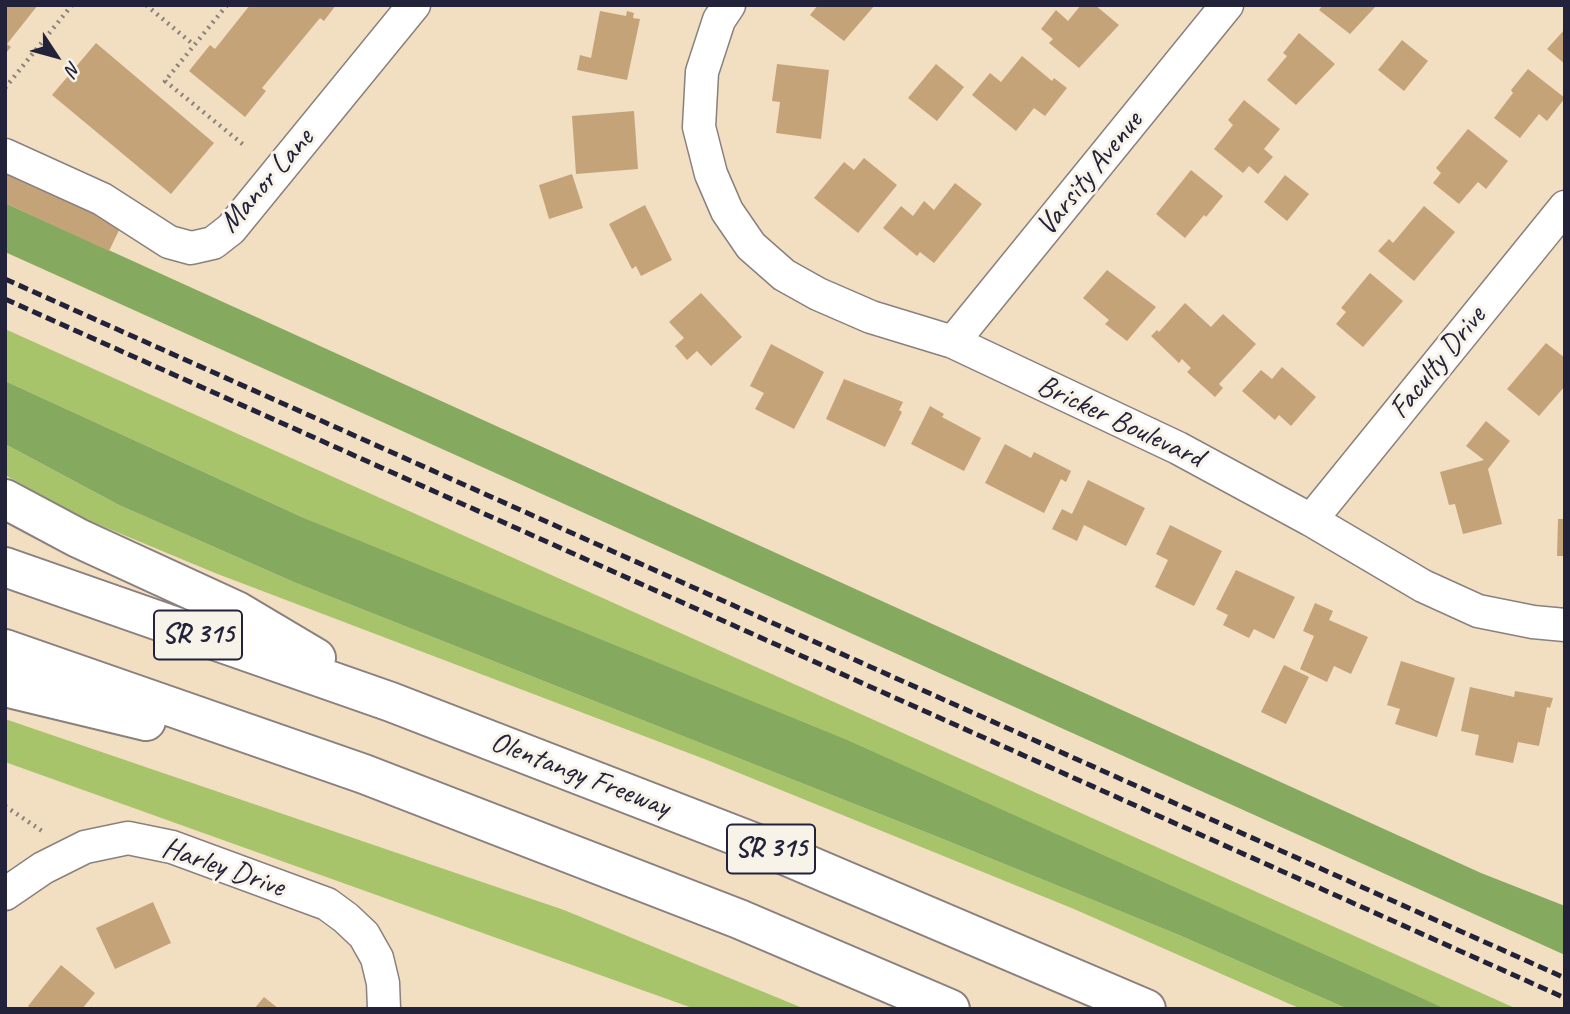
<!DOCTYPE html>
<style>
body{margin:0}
#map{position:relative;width:1570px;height:1014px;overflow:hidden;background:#f2dec0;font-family:Caveat,sans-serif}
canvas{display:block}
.frame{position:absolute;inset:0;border:7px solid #22223b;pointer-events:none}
.north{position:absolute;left:21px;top:21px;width:70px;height:70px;-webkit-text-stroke:5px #f7f3e8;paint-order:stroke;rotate:126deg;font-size:19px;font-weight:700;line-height:28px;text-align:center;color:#22223b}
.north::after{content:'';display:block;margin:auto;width:24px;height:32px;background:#22223b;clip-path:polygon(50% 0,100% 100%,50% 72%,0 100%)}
</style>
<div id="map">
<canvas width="1570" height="1014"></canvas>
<div class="frame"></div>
<div class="north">N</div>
</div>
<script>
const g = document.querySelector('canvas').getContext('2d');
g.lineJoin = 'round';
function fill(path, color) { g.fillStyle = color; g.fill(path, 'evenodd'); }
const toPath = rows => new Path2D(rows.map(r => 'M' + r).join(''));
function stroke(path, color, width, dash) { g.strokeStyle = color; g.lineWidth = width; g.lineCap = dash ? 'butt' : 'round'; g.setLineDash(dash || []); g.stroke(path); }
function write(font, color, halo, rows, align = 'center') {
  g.font = font + ' Caveat,sans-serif'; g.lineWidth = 6; g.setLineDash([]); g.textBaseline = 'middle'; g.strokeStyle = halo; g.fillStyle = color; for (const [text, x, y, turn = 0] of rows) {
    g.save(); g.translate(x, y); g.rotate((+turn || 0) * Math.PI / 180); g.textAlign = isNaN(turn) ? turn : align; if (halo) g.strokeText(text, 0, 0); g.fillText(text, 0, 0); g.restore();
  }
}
fill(toPath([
 [5,329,369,493,1517,1009,1446,1009,304,518,5,381],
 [5,444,119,505,296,583,938,837,1179,935,1348,1009,1301,1009,1074,909,707,760,215,573,78,516,5,475],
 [5,719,564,910,805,1009,695,1009,5,762]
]), '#a7c46b');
fill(toPath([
 [5,203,1481,873,1565,906,1565,955,5,252],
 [5,381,304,518,847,740,1446,1009,1348,1009,1179,935,938,837,296,583,119,505,5,444]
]), '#85aa5f');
fill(toPath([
 [5,5,38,5,7,44,11,47,5,54],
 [250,5,336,5,324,21,320,18,262,88,266,91,245,117,189,71,210,45,215,49],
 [818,5,843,6,875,5,844,41,810,15],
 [1081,5,1095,5,1119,25,1079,68,1049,43,1053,39,1041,29,1056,10,1068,21],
 [1323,5,1377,5,1350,34,1319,10],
 [600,11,626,16,627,11,634,13,633,18,640,19,627,80,577,70,580,55,591,58],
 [1565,29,1565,64,1547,49],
 [1299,33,1335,64,1296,105,1267,80,1287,56,1283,53],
 [1402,40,1428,61,1404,91,1378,70],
 [96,43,214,143,171,194,52,95],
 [1022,56,1052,81,1054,78,1067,88,1045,116,1034,108,1016,131,972,95,990,73,1001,82],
 [777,64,829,70,821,139,776,133,780,102,772,101],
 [936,64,964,87,937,121,908,98],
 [1528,69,1565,98,1547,121,1539,114,1520,138,1494,118,1513,93,1511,90],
 [1244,100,1280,129,1264,149,1273,157,1258,174,1249,166,1243,173,1214,149,1233,125,1228,120],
 [634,111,638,169,576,174,572,116],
 [1468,129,1508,161,1486,189,1478,182,1459,204,1433,183,1441,173,1436,168],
 [864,158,897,185,858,233,814,198,844,162,854,170],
 [1191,170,1223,196,1206,217,1204,215,1185,238,1156,214],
 [5,173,121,226,109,251,5,203],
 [572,174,583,208,549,219,539,185],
 [1285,175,1309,194,1287,221,1264,202],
 [955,183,982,204,934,263,920,252,917,256,883,228,901,206,913,216,924,201,934,210],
 [645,205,672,260,641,276,636,266,632,269,609,224],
 [1424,206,1455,232,1414,281,1378,251,1389,239,1393,243],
 [1107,270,1156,307,1127,341,1105,324,1109,320,1083,298],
 [1370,273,1403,301,1363,347,1336,324,1346,312,1341,308],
 [701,293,742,337,711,366,697,351,687,360,675,346,684,338,669,322],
 [1185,303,1211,327,1223,314,1256,344,1219,384,1223,388,1215,397,1187,372,1191,368,1182,359,1179,363,1151,336,1157,330,1159,332],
 [1546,343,1565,358,1565,386,1539,416,1507,389],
 [771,344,824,372,794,429,755,409,764,393,750,386],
 [1282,367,1316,397,1291,426,1279,415,1275,420,1242,391,1261,370,1272,379],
 [844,379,903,402,899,410,902,412,885,447,826,419],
 [930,406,944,414,942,417,981,438,964,471,911,444],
 [1486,421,1510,441,1488,469,1502,524,1463,534,1455,504,1449,505,1440,472,1484,460,1466,446],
 [1005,444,1031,458,1034,452,1071,471,1066,482,1061,479,1044,513,985,483],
 [1088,480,1145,508,1126,546,1084,525,1077,541,1052,529,1062,509,1072,514],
 [1558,519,1565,519,1565,556,1557,556],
 [1170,525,1222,551,1194,606,1155,587,1168,560,1156,554],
 [1236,570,1295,597,1274,639,1254,629,1249,638,1223,625,1228,615,1216,609],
 [1315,603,1333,611,1329,620,1368,637,1351,674,1334,666,1327,682,1300,669,1314,636,1303,631],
 [1401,661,1455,678,1437,737,1395,724,1400,709,1387,705],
 [1284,665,1309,677,1286,724,1261,712],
 [1470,687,1514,697,1515,691,1553,698,1550,708,1547,707,1539,746,1518,742,1513,763,1475,755,1479,735,1461,731],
 [153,902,171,943,115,969,96,928],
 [61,965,95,993,82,1009,31,1009,28,1006],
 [264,997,279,1009,254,1009]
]), '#c5a378');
const minor = toPath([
 [729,5,719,20,702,72,699,127,711,174,727,211,751,246,784,275,818,294,871,317,953,342,1178,448,1311,520,1423,586,1478,611,1533,622,1565,625],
 [5,155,102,199,169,242,191,248,213,243,231,229,414,5],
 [953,342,1227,5],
 [1311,520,1565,207],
 [5,894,43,868,85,847,128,838,172,847,327,904,346,918,364,935,377,958,383,983,384,1009]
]);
const highway = toPath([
 [5,499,78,538,237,611,316,658],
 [5,567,391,702,768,848,1146,1009],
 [5,649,364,774,739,919,950,1009],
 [5,687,146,721]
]);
stroke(minor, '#8a807e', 35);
stroke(highway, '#8a807e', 42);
stroke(toPath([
 [146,5,194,45],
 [227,5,165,81,245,146],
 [5,88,72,5],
 [5,806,45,833]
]), '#8a807e', 4.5, [2, 5]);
stroke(minor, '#fff', 32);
stroke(highway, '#fff', 38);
stroke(toPath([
 [5,279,1565,978],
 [5,299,1565,998]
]), '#22223b', 5, [10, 5]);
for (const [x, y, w] of [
 [198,635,88],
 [771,849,88]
]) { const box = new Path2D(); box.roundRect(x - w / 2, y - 24.5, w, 49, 5); g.fillStyle = '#f7f3e8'; g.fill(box); stroke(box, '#22223b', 2); }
write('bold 28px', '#22223b', null, [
 ["SR 315",198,635],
 ["SR 315",771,849]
]);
write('30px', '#22223b', '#f7f3e8', [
 ["Varsity Avenue",1090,174,-51],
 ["Manor Lane",267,181,-49],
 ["Faculty Drive",1438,363,-51],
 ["Bricker Boulevard",1120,422,25],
 ["Olentangy Freeway",580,775,21],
 ["Harley Drive",223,868,19]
]);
</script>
